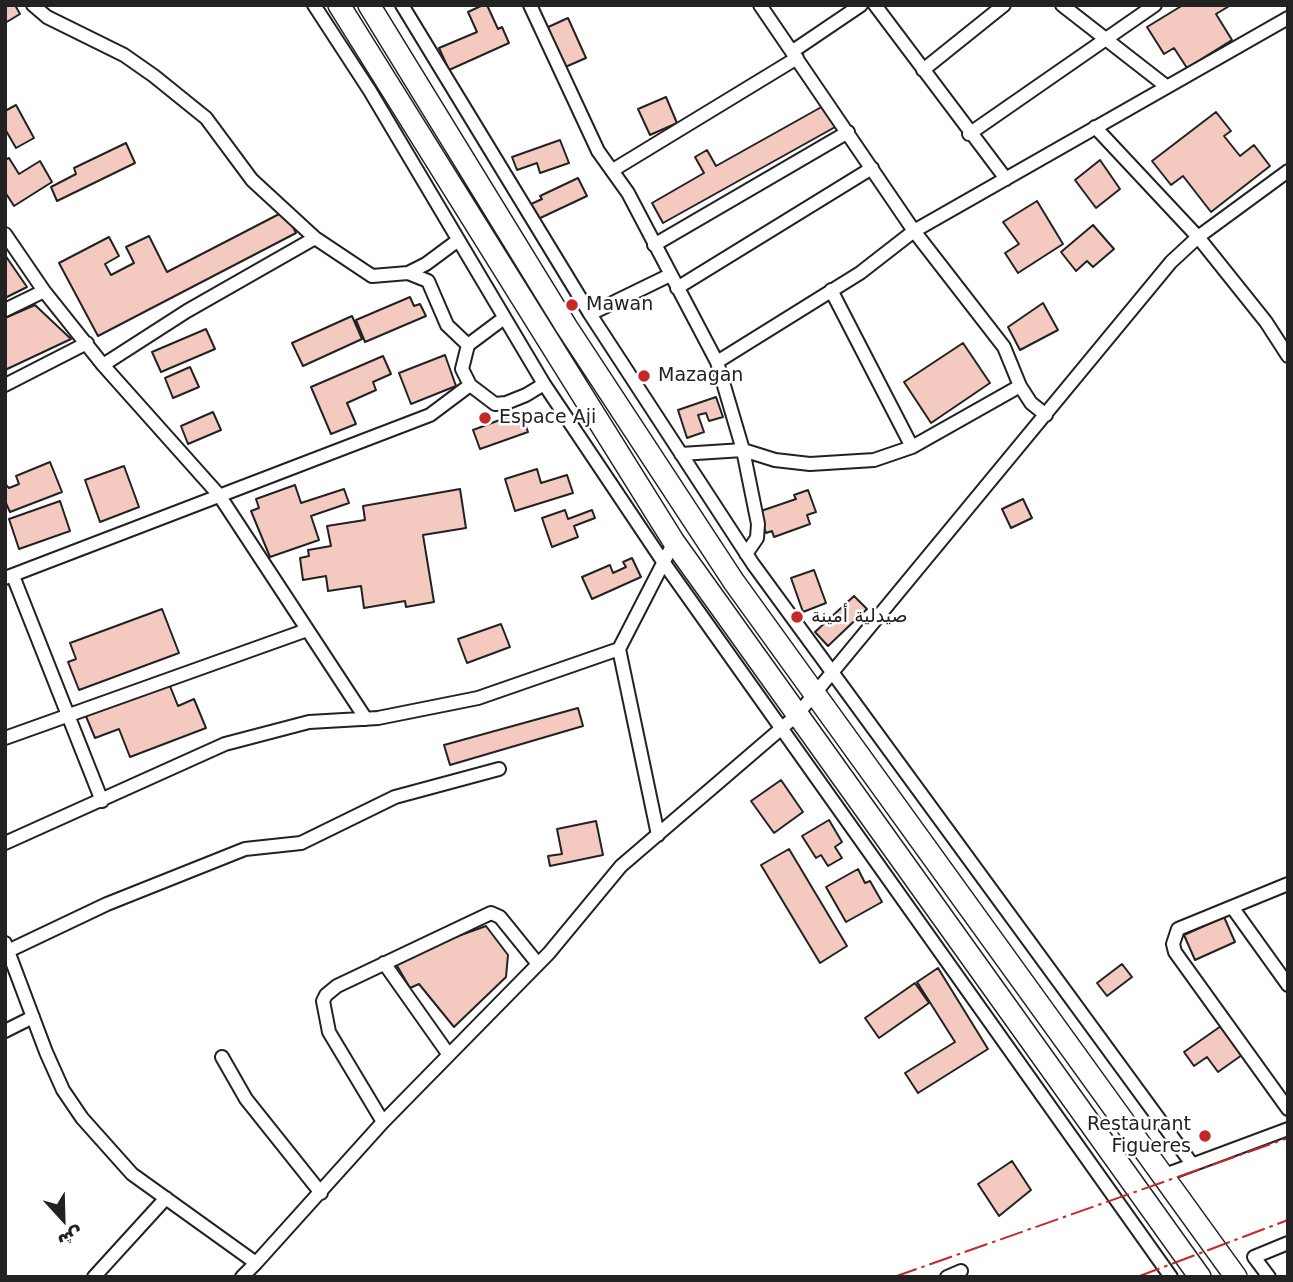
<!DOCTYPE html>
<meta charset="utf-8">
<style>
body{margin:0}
#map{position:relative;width:1293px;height:1282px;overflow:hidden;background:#fff;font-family:"DejaVu Sans","Noto Sans Arabic",sans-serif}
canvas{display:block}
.frame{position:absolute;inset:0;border:7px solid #222;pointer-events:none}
.north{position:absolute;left:28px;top:1184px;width:70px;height:70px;-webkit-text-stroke:5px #fff;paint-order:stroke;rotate:158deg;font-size:19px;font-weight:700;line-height:28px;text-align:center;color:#222}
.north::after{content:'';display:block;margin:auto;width:24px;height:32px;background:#222;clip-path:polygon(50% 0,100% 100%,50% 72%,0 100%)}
</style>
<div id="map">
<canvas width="1293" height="1282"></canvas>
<div class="frame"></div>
<div class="north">ش</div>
</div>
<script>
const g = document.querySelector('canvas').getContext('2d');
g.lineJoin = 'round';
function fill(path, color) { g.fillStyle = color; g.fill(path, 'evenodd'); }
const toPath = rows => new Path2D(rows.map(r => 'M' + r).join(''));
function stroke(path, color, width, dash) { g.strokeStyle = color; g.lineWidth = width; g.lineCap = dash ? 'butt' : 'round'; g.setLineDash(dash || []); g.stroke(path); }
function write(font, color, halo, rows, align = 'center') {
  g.font = font + ' "DejaVu Sans","Noto Sans Arabic",sans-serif'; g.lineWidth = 5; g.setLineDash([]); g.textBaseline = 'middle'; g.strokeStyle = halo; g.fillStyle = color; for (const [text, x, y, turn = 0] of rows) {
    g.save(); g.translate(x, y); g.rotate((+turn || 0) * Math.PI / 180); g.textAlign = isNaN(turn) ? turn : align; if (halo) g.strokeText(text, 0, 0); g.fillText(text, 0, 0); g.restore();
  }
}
const building = toPath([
 [5,5,15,5,20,14,5,23,5,5],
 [483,5,487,5,498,29,502,27,509,43,449,70,439,48,477,32,468,12,483,5],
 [1183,5,1231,5,1216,14,1232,40,1187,68,1174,48,1164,54,1147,27,1183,5],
 [568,18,586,58,563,68,546,28,568,18],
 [666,97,677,123,650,135,638,109,666,97],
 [16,105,34,138,16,148,5,129,5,111,16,105],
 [825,105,837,126,663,223,652,203,704,173,695,157,707,150,716,166,825,105],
 [1216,112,1231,131,1224,136,1240,156,1254,145,1270,166,1211,212,1183,176,1171,185,1152,161,1216,112],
 [560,140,569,163,540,173,537,163,517,170,512,157,560,140],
 [126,143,135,163,57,201,51,187,76,174,74,168,126,143],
 [9,158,19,174,40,161,52,182,14,206,5,192,5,160,9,158],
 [1100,160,1120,189,1096,208,1075,180,1100,160],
 [578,178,587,196,536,220,529,205,542,199,540,196,578,178],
 [1037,201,1063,244,1018,273,1005,253,1019,244,1003,222,1037,201],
 [285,211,296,233,98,336,59,263,109,237,119,256,105,264,111,275,134,263,126,247,149,236,167,272,285,211],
 [1093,225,1114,249,1093,267,1087,261,1076,271,1061,252,1093,225],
 [5,255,27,287,5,298,5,255],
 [410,297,414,306,420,304,426,316,365,342,356,320,410,297],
 [1043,303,1058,330,1020,350,1008,327,1043,303],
 [35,305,71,339,5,370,5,318,35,305],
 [352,316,362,339,303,366,292,343,352,316],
 [206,329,215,349,161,372,152,352,206,329],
 [963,343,990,383,931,423,904,382,963,343],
 [445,355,456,386,411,404,399,373,445,355],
 [383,356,391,374,373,382,376,390,347,403,356,424,331,434,311,387,383,356],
 [190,367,199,387,173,398,165,378,190,367],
 [716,397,723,417,709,421,706,413,698,415,704,432,687,438,678,410,716,397],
 [213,412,221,430,188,444,181,426,213,412],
 [521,412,528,432,480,449,473,430,521,412],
 [50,462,62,492,10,512,5,501,5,484,9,488,19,484,16,476,50,462],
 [124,466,139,507,100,522,85,480,124,466],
 [537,469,541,483,567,475,573,493,515,511,505,479,537,469],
 [295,485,301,503,344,489,349,503,311,516,319,540,270,557,251,511,259,508,256,499,295,485],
 [460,489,466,528,423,535,434,602,406,607,405,601,364,608,361,586,328,591,326,576,303,580,300,558,309,556,308,550,331,546,327,526,365,520,363,506,460,489],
 [808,490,816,512,807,515,810,524,774,537,772,531,766,533,758,512,796,499,794,495,808,490],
 [1023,499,1032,518,1011,528,1002,509,1023,499],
 [60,501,70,531,19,549,9,519,60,501],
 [565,510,568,519,592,510,595,518,574,526,578,537,552,547,542,518,565,510],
 [632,558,641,577,592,599,582,577,610,565,613,573,626,567,623,562,632,558],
 [814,570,826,603,803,612,791,578,814,570],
 [854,596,867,609,828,646,815,632,854,596],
 [162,609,179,653,79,690,68,662,76,659,70,643,162,609],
 [501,624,510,647,467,663,458,639,501,624],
 [168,681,178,706,194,699,206,728,130,757,119,729,95,738,85,714,168,681],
 [578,708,583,726,450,765,444,745,578,708],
 [781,780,803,812,774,833,751,801,781,780],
 [829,820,842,842,835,847,842,858,828,866,821,855,816,858,802,836,829,820],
 [596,821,603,855,550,866,548,856,562,854,557,829,596,821],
 [789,849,847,946,820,963,761,865,789,849],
 [858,869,865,883,870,881,882,902,846,922,826,887,858,869],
 [1224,917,1235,942,1195,960,1184,935,1224,917],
 [486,926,508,955,506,977,454,1027,419,984,410,988,396,964,433,945,486,926],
 [1122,964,1132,977,1107,996,1097,983,1122,964],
 [938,968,988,1049,918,1093,905,1073,955,1042,917,982,938,968],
 [915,983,929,1003,879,1038,865,1018,915,983],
 [1221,1026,1242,1055,1218,1072,1207,1057,1194,1066,1184,1052,1221,1026],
 [1012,1161,1031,1190,999,1216,978,1184,1012,1161]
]);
fill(building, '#f3c9c0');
stroke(building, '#222', 2);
const minor = toPath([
 [33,5,47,17,124,55,154,76,206,118,252,180,315,238,372,276,408,273,426,264,457,241],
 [314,5,370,91,544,384,664,563,1171,1277],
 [402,5,590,314,753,564,1192,1164],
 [530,5,598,151,628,193,717,362,743,450,758,524,757,538,746,554],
 [760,5,914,231,1004,347,1020,386,1031,403,1046,415],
 [875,5,1006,179],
 [1062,5,1166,86],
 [793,51,861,5],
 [923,70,1004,5],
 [1095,127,1198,237,1266,322,1288,356],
 [969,134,1155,5],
 [613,170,797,58],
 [5,234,44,291,103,365,219,495,366,719],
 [654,245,848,132],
 [408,273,428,281,447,325,468,345],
 [677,288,872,168],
 [831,290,912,447],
 [5,310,44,291],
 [590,314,670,275],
 [504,318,468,345,462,369,470,385,495,404,506,403,526,395,544,384],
 [717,362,860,273,914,231,1288,18],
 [103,365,187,311,315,238],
 [5,385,87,343],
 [681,454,743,450,775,460,810,464,874,460,912,447,1020,386],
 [13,576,102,801],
 [5,578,430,415,470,385],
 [5,738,307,630],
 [658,835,619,649,674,542],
 [5,843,225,744,309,722,378,718,478,698,619,649],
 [1288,884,1178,929,1173,944,1175,952,1288,1109],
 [1232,907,1288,985],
 [5,943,46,1052,63,1090,82,1118,132,1174,256,1263,383,1122,549,953,621,866,797,715,1171,262,1198,237,1288,171],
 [8,951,107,904,245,849,301,843,395,797,499,769],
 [384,963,449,1055],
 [5,1031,33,1017],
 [222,1057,246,1099,321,1193],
 [383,1122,329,1032,323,1001,326,995,337,986,491,913,500,917,538,964],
 [1162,1176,1288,1129],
 [94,1277,166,1198],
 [242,1277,256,1263],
 [947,1277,961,1271],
 [1269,1277,1254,1257,1288,1243]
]);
const trunk = toPath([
 [339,5,674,542,1200,1277],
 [369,5,566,326,734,582,1236,1277]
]);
stroke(minor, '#222', 16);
stroke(trunk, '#222', 24);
stroke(minor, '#fff', 12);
stroke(trunk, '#fff', 21);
stroke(toPath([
 [894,1277,1288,1138],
 [1137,1277,1288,1220]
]), '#c62828', 2, [24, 5, 3.5, 5]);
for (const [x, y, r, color] of [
 [572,305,7,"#c62828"],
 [644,376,7,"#c62828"],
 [485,418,7,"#c62828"],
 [797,617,7,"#c62828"],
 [1205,1136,7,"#c62828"]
]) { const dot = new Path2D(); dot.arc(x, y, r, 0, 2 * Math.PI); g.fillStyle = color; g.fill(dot); stroke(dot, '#fff', 2.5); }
write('19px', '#222', '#fff', [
 ["Mawan",586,305],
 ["Mazagan",658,376],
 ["Espace Aji",499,418],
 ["صيدلية أمينة",811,617],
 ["Restaurant",1191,1125,"right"],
 ["Figueres",1191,1147,"right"]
], 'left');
</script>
